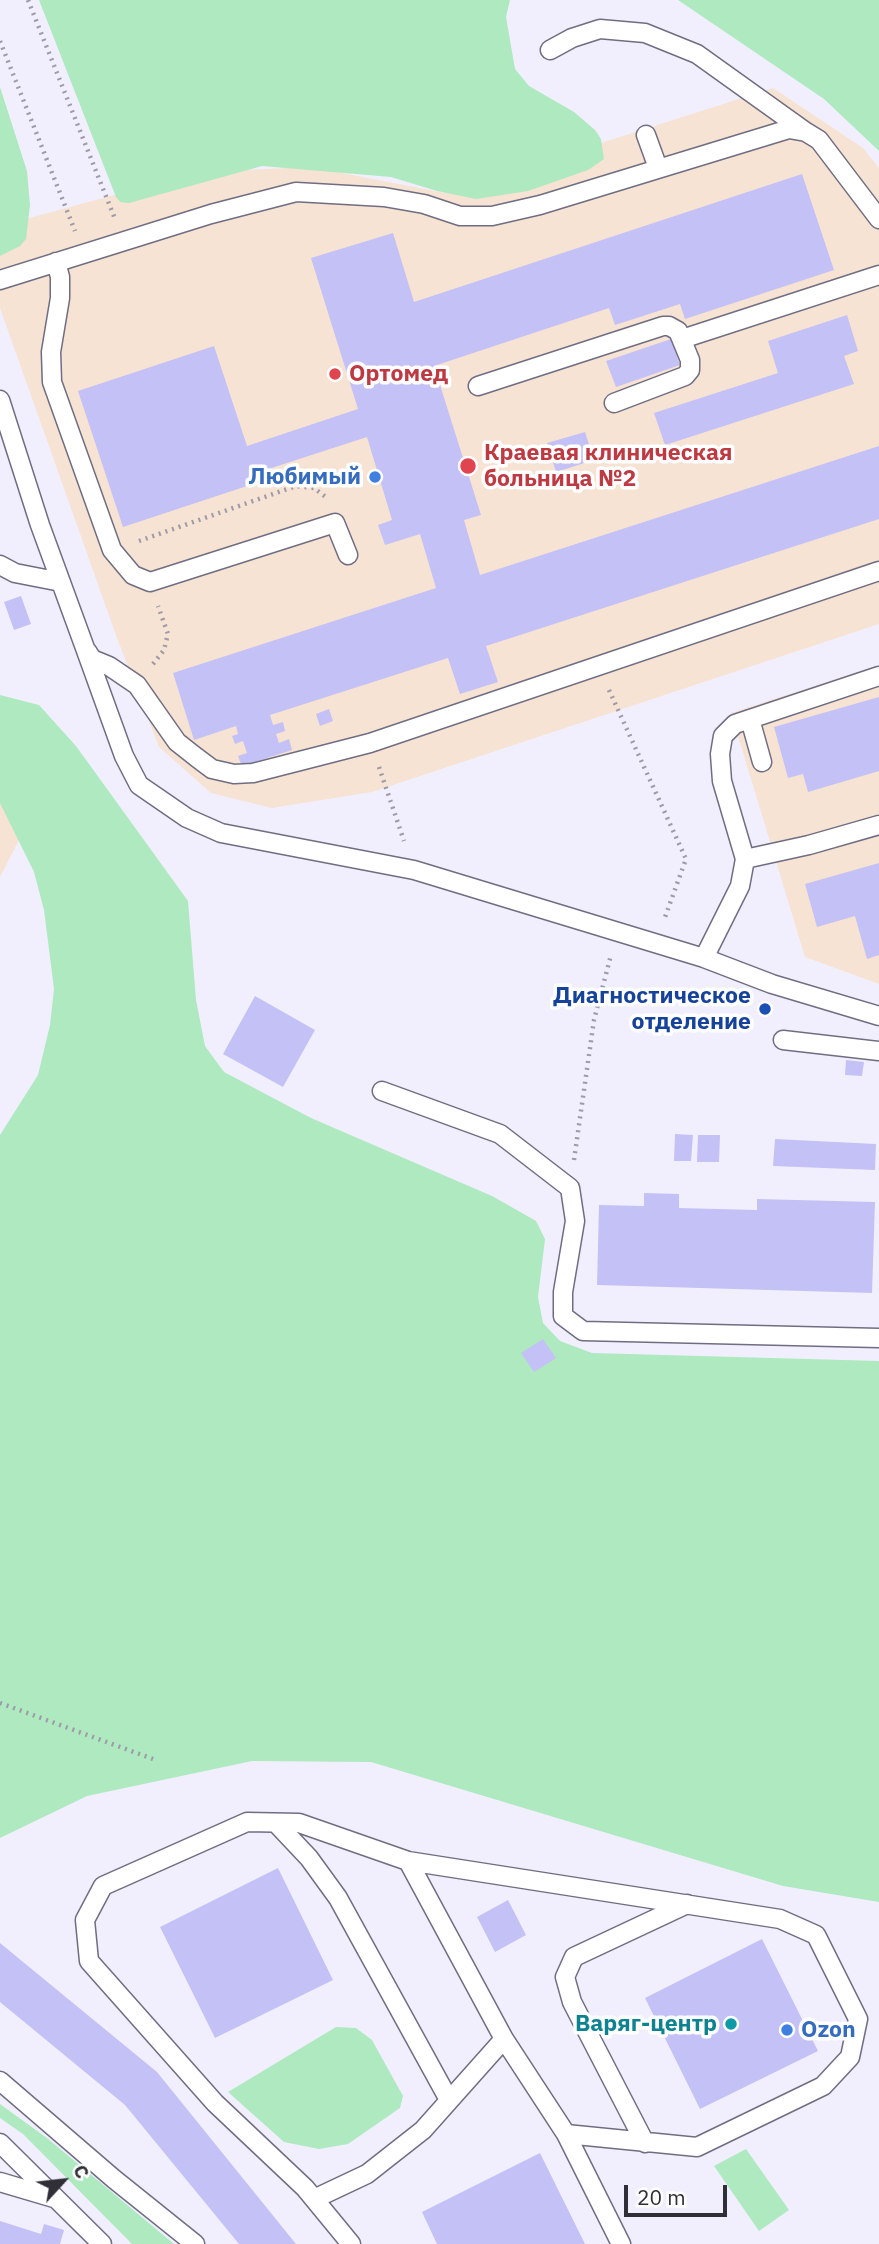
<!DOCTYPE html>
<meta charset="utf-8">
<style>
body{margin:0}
#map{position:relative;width:879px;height:2244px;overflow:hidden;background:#f1effe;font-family:"IBM Plex Sans",sans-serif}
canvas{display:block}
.north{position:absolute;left:28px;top:2146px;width:70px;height:70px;-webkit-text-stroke:5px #fff;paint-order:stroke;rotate:63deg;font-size:19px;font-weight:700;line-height:28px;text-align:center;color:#302f38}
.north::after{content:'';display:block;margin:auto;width:24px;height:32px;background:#302f38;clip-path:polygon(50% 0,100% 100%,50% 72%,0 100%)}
.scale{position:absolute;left:624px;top:2185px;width:103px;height:32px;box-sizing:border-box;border:4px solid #302f38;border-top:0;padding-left:9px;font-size:21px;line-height:24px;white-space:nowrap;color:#302f38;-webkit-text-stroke:5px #fff;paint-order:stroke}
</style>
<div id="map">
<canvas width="879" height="2244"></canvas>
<div class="north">С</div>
<div class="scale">20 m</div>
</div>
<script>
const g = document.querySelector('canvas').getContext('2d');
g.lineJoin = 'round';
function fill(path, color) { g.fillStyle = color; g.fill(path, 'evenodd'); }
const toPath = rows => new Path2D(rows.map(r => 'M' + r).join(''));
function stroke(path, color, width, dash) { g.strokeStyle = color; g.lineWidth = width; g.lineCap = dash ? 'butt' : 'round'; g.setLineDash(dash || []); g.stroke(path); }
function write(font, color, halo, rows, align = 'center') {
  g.font = font + ' "IBM Plex Sans",sans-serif'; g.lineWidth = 7; g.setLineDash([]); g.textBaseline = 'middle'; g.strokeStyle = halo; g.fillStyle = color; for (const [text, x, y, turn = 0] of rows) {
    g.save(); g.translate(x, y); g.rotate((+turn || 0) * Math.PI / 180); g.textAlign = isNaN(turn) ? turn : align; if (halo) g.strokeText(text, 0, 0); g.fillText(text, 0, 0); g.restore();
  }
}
fill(toPath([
 [773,88,863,148,879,168,879,624,372,792,272,808,211,793,159,747,117,638,0,308,0,226,199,172,311,167,445,193],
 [879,665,879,984,805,957,731,713],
 [0,788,34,811,0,877]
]), '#f6e3d3');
fill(toPath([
 [39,0,510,0,506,17,515,69,529,86,574,112,595,130,601,139,604,159,588,170,528,191,476,199,437,191,391,177,262,166,129,203,120,202,116,197],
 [678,0,879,0,879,151,824,99],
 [0,87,27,171,30,205,26,239,20,246,0,256],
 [0,695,39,705,76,746,188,901,196,1000,205,1046,224,1072,311,1118,492,1196,536,1221,545,1239,538,1297,543,1323,560,1341,592,1353,879,1361,879,1902,783,1886,371,1762,252,1761,87,1796,0,1838,0,1135,38,1075,50,1025,54,989,44,910,34,872,0,803],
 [336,2027,356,2028,372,2040,403,2096,400,2108,348,2144,319,2149,284,2142,228,2092],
 [0,2104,47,2138,174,2244,132,2244,23,2134,0,2118],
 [746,2149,789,2210,759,2231,714,2166]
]), '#aee9c0');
fill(toPath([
 [802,174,834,270,685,319,680,304,615,325,609,308,434,366,481,515,464,520,480,575,879,446,879,519,486,646,498,682,460,694,448,658,270,715,273,725,283,722,285,731,276,734,279,743,289,739,292,750,242,766,238,756,247,753,243,741,235,744,232,736,238,734,236,726,194,740,173,673,436,588,420,534,385,545,378,525,392,520,367,437,256,473,259,482,123,527,78,391,214,346,247,446,358,409,311,258,393,233,414,302],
 [847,315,858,351,844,356,854,384,665,445,654,413,778,373,768,341],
 [671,339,680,365,616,387,606,361],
 [585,432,594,460,556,472,547,443],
 [21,596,31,624,14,630,4,602],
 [879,697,879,771,808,792,803,774,788,778,774,727],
 [329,709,333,721,320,726,316,714],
 [879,863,879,955,867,959,855,916,817,927,805,884],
 [255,996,315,1030,283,1087,223,1054],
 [846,1060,864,1062,862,1076,845,1075],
 [675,1134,693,1135,691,1161,674,1161],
 [698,1135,720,1135,719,1162,697,1162],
 [775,1139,876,1144,875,1170,773,1166],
 [644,1193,679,1194,679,1208,757,1210,757,1199,875,1202,872,1293,597,1285,599,1205,644,1206],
 [543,1339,556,1358,534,1372,521,1353],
 [278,1868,333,1980,215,2038,160,1927],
 [508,1900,526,1935,495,1952,477,1917],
 [762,1939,818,2051,700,2109,645,1998],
 [0,1943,157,2072,296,2244,239,2244,125,2105,0,2002],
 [540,2153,585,2244,437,2244,422,2212],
 [0,2221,41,2234,44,2224,64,2230,60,2244,0,2244]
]), '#c4c1f6');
const lane = toPath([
 [550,50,572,38,600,29,645,33,697,54,806,132],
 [646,135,658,168],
 [56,262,60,277,60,298,51,352,52,382,112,550,133,575,150,582,335,523,348,555],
 [0,280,211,214,296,192,384,197,424,204,460,216,492,216,540,205,789,129,806,132,819,140,879,219],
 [682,339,879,275],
 [478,386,663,326,669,326,678,331,690,360,690,370,685,376,614,403],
 [0,400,40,525,85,648,124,756,139,785,187,818,221,833,414,870,704,958,772,984,879,1016],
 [0,565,15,573,61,582],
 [87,651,92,659,109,666,137,685,177,742,196,757,212,769,234,774,253,773,370,743,879,571],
 [750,719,762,762],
 [745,859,809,845,879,825],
 [704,958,740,886,745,859,722,781,720,754,723,736,735,724,879,676],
 [783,1040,879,1051],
 [382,1091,500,1134,570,1188,575,1221,563,1292,563,1316,583,1331,879,1338],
 [276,1823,309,1858,338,1898,449,2100],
 [0,2081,114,2179,195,2244],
 [566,2134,621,2244],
 [0,2143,102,2244],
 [645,2143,572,2002,565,1977,574,1957,687,1904],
 [0,2182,54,2198],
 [314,2199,367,2174,423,2130,504,2039],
 [351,2244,305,2188,215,2103,89,1961,85,1920,103,1886,247,1822,299,1823,408,1861,780,1919,816,1935,858,2019,850,2057,823,2086,697,2147,566,2134,504,2039,408,1861]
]);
stroke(lane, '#6f6d82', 21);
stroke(toPath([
 [28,0,115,219],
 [0,41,75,231],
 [139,541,296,486,314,488,327,498],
 [153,664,164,650,168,634,158,606],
 [609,690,686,859,664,920],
 [379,767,404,841],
 [574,1160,594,1020,611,955],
 [0,1703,153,1759]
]), '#9c9ba7', 4.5, [2, 5]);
stroke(lane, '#fff', 18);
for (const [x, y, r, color] of [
 [335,374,7,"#e0444e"],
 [468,466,9,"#e0444e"],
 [375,477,7,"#3f7fe0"],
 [765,1009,7,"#1a4fb4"],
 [731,2024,7,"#0f9aa8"],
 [787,2030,7,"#3f7fe0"]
]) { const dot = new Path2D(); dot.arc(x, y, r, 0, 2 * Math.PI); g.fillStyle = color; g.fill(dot); stroke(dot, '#fff', 2.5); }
write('bold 23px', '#be3a42', '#fff', [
 ["Ортомед",349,374],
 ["Краевая клиническая",484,453],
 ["больница №2",484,479]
], 'left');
write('bold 23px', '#366cbe', '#fff', [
 ["Любимый",361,477],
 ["Ozon",801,2030,"left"]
], 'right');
write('bold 23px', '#164399', '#fff', [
 ["Диагностическое",751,996],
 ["отделение",751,1022]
], 'right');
write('bold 23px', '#0d838f', '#fff', [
 ["Варяг-центр",717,2024]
], 'right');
</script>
